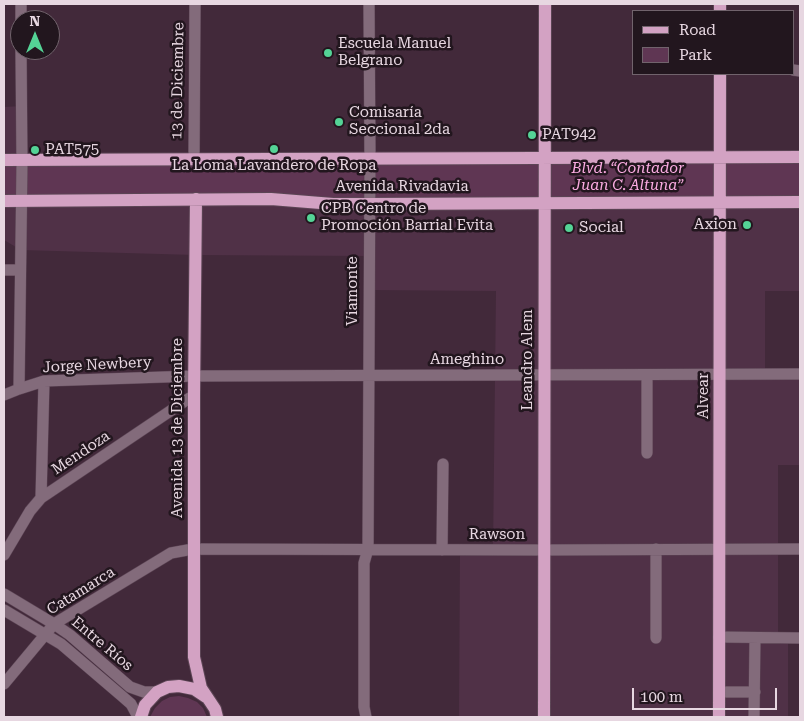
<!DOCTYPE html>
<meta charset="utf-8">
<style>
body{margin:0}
#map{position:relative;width:804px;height:721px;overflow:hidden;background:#42293a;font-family:"Roboto Serif",serif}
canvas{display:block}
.frame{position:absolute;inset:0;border:5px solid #e7d7e1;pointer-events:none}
.legend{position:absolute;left:632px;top:10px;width:162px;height:65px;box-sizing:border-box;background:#22161e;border:1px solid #71636c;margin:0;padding:6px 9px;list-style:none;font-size:15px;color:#e7d7e1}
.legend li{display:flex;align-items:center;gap:10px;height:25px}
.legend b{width:25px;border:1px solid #71636c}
.north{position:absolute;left:10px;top:10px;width:50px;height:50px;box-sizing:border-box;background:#22161e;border:1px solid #71636c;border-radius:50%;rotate:0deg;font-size:14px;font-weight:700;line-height:20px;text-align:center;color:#e7d7e1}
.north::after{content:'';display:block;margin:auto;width:18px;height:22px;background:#54d396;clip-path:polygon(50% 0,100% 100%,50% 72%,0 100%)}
.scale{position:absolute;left:632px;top:688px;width:145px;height:22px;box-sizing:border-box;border:2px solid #e7d7e1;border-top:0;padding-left:6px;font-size:15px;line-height:18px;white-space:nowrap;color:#e7d7e1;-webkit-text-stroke:4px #22161e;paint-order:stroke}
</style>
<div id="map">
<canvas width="804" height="721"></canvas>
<div class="frame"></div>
<ul class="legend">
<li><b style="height:6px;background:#d3a2c3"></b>Road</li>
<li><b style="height:14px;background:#5f3653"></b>Park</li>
</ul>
<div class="north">N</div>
<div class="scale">100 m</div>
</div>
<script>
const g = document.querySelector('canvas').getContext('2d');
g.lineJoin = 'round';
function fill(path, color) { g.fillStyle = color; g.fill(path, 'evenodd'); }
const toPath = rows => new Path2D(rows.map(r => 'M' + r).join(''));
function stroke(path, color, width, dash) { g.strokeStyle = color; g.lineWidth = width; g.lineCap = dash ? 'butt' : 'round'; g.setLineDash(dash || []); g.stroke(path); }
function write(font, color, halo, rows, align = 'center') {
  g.font = font + ' "Roboto Serif",serif'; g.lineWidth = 5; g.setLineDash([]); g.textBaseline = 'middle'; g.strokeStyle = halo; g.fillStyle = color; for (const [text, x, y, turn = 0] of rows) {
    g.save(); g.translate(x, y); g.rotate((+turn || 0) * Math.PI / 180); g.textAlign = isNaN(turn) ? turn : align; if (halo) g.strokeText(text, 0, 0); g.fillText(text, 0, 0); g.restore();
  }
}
fill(toPath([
 [22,106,23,200,800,202,800,291,765,291,765,374,800,374,800,465,778,465,778,638,788,638,788,717,459,717,460,550,493,550,496,291,368,290,368,256,195,255,21,250,4,240,4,107]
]), '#503147');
fill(toPath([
 [800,157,800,202,4,201,4,160],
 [179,696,188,698,197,702,203,708,207,717,150,717,155,708,162,701,170,697]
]), '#5f3653');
const minor = toPath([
 [21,4,21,20],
 [793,70,800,71],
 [194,159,195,4],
 [4,270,20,270],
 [647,375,647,453],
 [19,389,22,164,21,50],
 [4,395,19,389,44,381,194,376,800,374],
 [41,498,44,381],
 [656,549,656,638],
 [442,550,443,464],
 [4,555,30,511,41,498,194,395],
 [4,594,54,624,70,635,130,687,144,692,157,692],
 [4,610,61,644,123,697,131,704,138,717],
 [719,637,800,638],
 [4,684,54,624,171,553,193,549,544,550,800,549],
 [719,692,755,692],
 [366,717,364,707,364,563,368,549,370,159,369,4],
 [754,717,755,638]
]);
const major = toPath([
 [720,4,720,11],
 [4,160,800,157],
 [196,199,194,395,194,657,201,688,215,709,217,717],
 [4,201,271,199,333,204,369,204,800,202],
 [141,717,145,705,157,692,168,687,179,686,194,689,206,697],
 [544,717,545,4],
 [719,717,720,74]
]);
stroke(minor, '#5c4555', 12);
stroke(major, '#5c4555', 14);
stroke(minor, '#836b7b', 11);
stroke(major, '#d3a2c3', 12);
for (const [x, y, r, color] of [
 [328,53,5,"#54d396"],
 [339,122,5,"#54d396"],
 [532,135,5,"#54d396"],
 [274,149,5,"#54d396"],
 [35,150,5,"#54d396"],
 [311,218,5,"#54d396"],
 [747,225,5,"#54d396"],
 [569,228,5,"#54d396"]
]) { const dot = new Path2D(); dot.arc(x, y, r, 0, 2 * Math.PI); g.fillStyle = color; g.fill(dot); stroke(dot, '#22161e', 2); }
write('15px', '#e7d7e1', '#22161e', [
 ["Escuela Manuel",338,44],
 ["Belgrano",338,61],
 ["Comisaría",349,113],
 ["Seccional 2da",349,130],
 ["PAT942",542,135],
 ["PAT575",45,150],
 ["La Loma Lavandero de Ropa",274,166,"center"],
 ["CPB Centro de",321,209],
 ["Promoción Barrial Evita",321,226],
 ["Axion",737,225,"right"],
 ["Social",579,228]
], 'left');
write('15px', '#e7d7e1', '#22161e', [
 ["13 de Diciembre",178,81,-89],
 ["Avenida Rivadavia",402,187],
 ["Viamonte",353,291,-90],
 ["Ameghino",467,360],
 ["Leandro Alem",528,360,-90],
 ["Jorge Newbery",97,365,-3],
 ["Alvear",704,396,-90],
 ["Avenida 13 de Diciembre",178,428,-90],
 ["Mendoza",81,453,-34],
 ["Rawson",497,535],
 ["Catamarca",81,591,-32],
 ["Entre Ríos",102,644,40]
]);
write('italic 15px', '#faabe1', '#22161e', [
 ["Blvd. “Contador",628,169],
 ["Juan C. Altuna”",628,186]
]);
</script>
